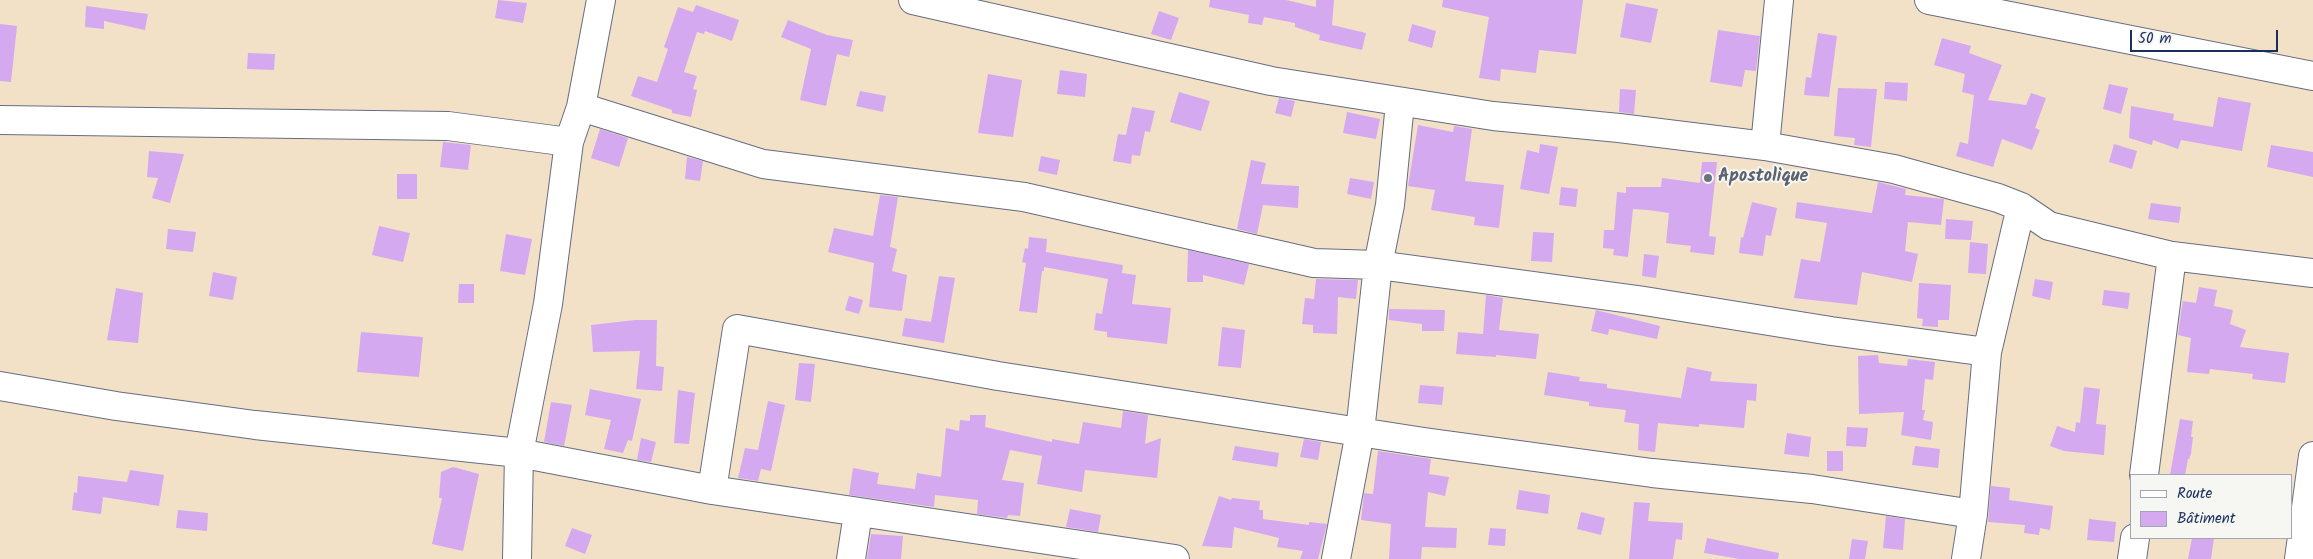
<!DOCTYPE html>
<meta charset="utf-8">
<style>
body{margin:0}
#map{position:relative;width:2313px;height:559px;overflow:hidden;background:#f2e1c7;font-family:Kalam,sans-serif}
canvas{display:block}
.legend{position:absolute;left:2130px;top:474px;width:162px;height:65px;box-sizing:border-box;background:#f6f6f2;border:1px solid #9ea6b7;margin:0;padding:6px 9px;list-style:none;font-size:15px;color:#1b2f5e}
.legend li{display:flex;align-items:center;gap:10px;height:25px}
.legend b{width:25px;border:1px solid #9ea6b7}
.scale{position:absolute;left:2130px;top:30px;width:148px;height:22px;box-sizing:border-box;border:2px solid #1b2f5e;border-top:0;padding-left:6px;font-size:15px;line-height:18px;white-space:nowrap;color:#1b2f5e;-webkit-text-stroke:4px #f6f6f2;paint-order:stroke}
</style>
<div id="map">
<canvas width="2313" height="559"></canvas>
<ul class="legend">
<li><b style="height:6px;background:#fff"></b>Route</li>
<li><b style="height:14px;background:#d4a9f0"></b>Bâtiment</li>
</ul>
<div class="scale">50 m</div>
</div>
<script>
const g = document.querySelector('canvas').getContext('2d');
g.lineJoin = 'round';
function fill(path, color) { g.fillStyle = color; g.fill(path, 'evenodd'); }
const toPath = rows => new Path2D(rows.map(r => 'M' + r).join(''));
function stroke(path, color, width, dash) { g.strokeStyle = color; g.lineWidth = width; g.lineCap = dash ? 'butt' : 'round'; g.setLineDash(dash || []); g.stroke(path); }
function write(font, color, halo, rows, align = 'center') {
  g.font = font + ' Kalam,sans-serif'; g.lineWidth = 4; g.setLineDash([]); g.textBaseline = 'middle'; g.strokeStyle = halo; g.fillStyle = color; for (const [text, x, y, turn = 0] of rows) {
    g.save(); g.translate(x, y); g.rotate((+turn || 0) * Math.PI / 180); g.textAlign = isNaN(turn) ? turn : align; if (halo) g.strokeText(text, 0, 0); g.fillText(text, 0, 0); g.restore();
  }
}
fill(toPath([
 [498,0,527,3,523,23,495,18],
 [1210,0,1286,0,1316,7,1316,0,1334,0,1332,25,1366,33,1362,50,1319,40,1320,35,1295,27,1295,23,1264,17,1262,25,1248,23,1249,15,1209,7],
 [1443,0,1583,0,1576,54,1539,50,1536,73,1501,69,1500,81,1479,78,1489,17,1442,7],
 [1626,3,1658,9,1651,43,1620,37],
 [696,5,739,20,732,41,705,31,704,34,697,32,684,72,697,76,693,89,697,90,691,117,672,113,672,110,631,96,638,76,657,82,668,49,664,47,678,7,693,12],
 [86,6,148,14,145,30,104,21,104,29,85,27],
 [1159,11,1179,18,1171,40,1151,34],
 [788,20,827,35,853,40,849,57,837,54,826,106,800,100,811,49,781,37],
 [0,24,17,26,11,82,0,81],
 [1412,24,1436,31,1432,48,1408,41],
 [1718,30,1760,36,1756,71,1745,70,1742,87,1710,82],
 [1818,33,1837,36,1829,97,1804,95,1806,77,1811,78],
 [1942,38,1971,46,1969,53,2002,65,1988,100,2026,105,2031,93,2046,98,2035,128,2040,130,2032,150,2002,139,1993,167,1956,156,1960,142,1968,144,1974,95,1962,92,1965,74,1934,65],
 [248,53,275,54,274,70,247,69],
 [1060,70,1087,74,1085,97,1057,94],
 [988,74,1022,80,1013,137,978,133],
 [1885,82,1908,83,1907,101,1884,99],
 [2109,84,2128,88,2121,114,2103,109],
 [1838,88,1877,89,1871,147,1854,145,1855,138,1834,136],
 [1620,89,1636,90,1634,114,1619,112],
 [860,91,886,96,883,112,856,106],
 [1179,92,1210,101,1201,131,1170,122],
 [2218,97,2251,103,2242,151,2181,140,2178,149,2153,140,2152,145,2129,138,2131,106,2174,114,2173,120,2213,127],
 [1279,98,1295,101,1291,117,1275,113],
 [1132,107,1155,111,1150,132,1145,131,1140,156,1132,155,1131,164,1113,161,1118,134,1126,135],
 [1347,112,1380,119,1376,139,1343,133],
 [1418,125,1453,132,1454,126,1472,129,1465,181,1504,185,1499,228,1474,225,1475,217,1431,210,1435,190,1408,186],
 [600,129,628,138,619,167,591,158],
 [443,142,471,145,468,170,440,167],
 [1540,144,1558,147,1549,194,1520,189,1527,150,1539,153],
 [2114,144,2137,151,2132,169,2109,162],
 [2271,145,2313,152,2313,177,2267,167],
 [149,151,184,154,170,203,152,198,158,178,147,177],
 [1041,156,1060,160,1057,175,1038,171],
 [687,157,703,161,700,181,685,179],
 [1251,160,1266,163,1261,184,1299,186,1298,208,1263,205,1257,234,1237,229],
 [1702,162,1717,162,1709,236,1716,237,1714,255,1690,252,1691,246,1666,243,1669,213,1648,210,1633,209,1628,257,1613,255,1614,249,1603,248,1604,230,1614,230,1617,192,1626,193,1626,187,1661,187,1662,178,1700,183],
 [397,174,417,174,417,199,397,199],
 [1350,178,1374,182,1371,199,1347,194],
 [1878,182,1906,189,1905,195,1944,199,1941,225,1908,222,1905,251,1918,254,1912,282,1862,272,1857,305,1794,298,1801,259,1820,262,1827,223,1795,218,1797,202,1872,213],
 [1561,187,1578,189,1576,207,1559,205],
 [880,195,898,197,890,247,897,249,892,271,907,275,902,311,869,307,874,263,828,252,834,228,873,236],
 [1752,202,1777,208,1771,236,1766,235,1763,256,1739,253,1741,237,1743,238],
 [2151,203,2181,207,2179,223,2148,219],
 [1946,219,1973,221,1971,240,1945,239],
 [379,226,410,233,403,262,372,255],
 [168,229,196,232,193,252,166,249],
 [1533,232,1554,233,1552,262,1531,261],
 [506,234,532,239,525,275,500,271],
 [1029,237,1047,239,1046,252,1123,265,1122,273,1136,275,1132,304,1171,308,1167,344,1107,337,1107,332,1094,330,1096,313,1102,314,1108,279,1044,267,1044,271,1042,271,1037,313,1019,311,1026,263,1022,262,1025,248,1028,249],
 [1970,242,1988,244,1986,274,1968,273],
 [1188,250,1249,264,1244,285,1203,275,1203,282,1187,282],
 [1644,254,1659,256,1656,278,1642,276],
 [213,272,237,277,233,300,209,296],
 [939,276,955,278,944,343,902,336,905,318,931,322],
 [1316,279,1358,280,1356,299,1338,297,1337,334,1313,333,1313,325,1302,324,1305,298,1314,299],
 [2035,279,2053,282,2050,300,2032,296],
 [1919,283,1951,285,1949,320,1938,320,1938,327,1922,326,1923,319,1917,318],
 [459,284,474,284,474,303,458,303],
 [2199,287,2217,290,2214,306,2233,310,2230,324,2246,330,2240,347,2289,353,2285,383,2252,379,2253,374,2210,369,2209,374,2187,372,2191,338,2178,335,2181,312,2183,301,2196,303],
 [116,288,143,293,138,343,107,340],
 [2104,290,2130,293,2128,309,2102,305],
 [1486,295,1503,298,1499,330,1539,334,1536,359,1496,355,1496,357,1456,354,1458,332,1483,334],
 [849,296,863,300,859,314,845,310],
 [1389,309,1445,310,1444,331,1422,331,1422,324,1389,320],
 [1596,310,1660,326,1657,339,1609,329,1608,335,1591,331],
 [635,320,657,320,656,366,664,367,662,391,636,389,640,351,593,352,591,325],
 [1222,327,1245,330,1241,368,1218,366],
 [361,332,423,337,419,377,357,372],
 [1878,355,1879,363,1907,366,1908,359,1935,362,1933,380,1925,379,1922,410,1925,410,1923,420,1933,422,1931,440,1901,435,1904,412,1859,414,1858,356],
 [799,363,815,364,811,402,795,400],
 [1687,367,1712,372,1710,381,1757,384,1756,401,1747,400,1744,428,1699,424,1699,427,1658,423,1655,452,1638,450,1639,424,1624,422,1626,410,1589,406,1589,402,1544,395,1548,372,1580,377,1579,381,1607,384,1607,388,1681,398],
 [1420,385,1444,387,1442,405,1418,403],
 [2084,387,2100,389,2096,424,2106,425,2104,455,2064,451,2050,446,2057,426,2075,432,2076,422,2080,423],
 [590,389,641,399,632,441,628,440,623,453,604,449,611,420,585,415],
 [678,390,695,393,689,444,674,443],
 [768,401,785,405,771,471,761,469,758,481,738,478,745,448,758,450],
 [551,402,572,405,564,446,544,442],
 [1123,411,1148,415,1145,444,1161,438,1157,478,1085,470,1082,492,1037,484,1042,456,1010,450,1002,480,1024,483,1020,516,1008,515,1007,518,977,514,978,500,935,495,934,507,849,495,853,468,879,473,877,484,915,489,917,473,941,477,946,428,959,431,960,420,970,421,970,415,986,415,985,427,1052,442,1052,439,1079,444,1083,422,1121,428],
 [2180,419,2193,421,2191,437,2193,437,2191,454,2189,459,2188,459,2185,475,2170,475],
 [1847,427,1868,428,1866,447,1846,446],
 [1787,433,1811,437,1809,457,1784,454],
 [641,438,656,442,651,462,637,460],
 [1304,439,1321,442,1318,460,1300,457],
 [1235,446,1279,453,1277,467,1232,460],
 [1915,446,1940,449,1938,468,1912,465],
 [1378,451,1431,459,1429,474,1449,477,1445,496,1428,492,1425,527,1457,528,1456,548,1422,547,1421,559,1389,559,1391,524,1361,520,1364,493,1373,494],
 [1827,451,1843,451,1843,471,1827,471],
 [453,467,479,474,463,551,432,544,442,498,439,498,441,472],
 [130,470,164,475,159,506,103,497,101,514,72,510,74,492,77,493,78,476,127,482],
 [1991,486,2010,488,2009,500,2053,506,2050,530,2040,528,2039,535,2024,533,2025,525,1988,522],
 [1519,490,1550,495,1548,514,1516,509],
 [1219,496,1231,500,1232,498,1260,501,1259,510,1263,510,1263,519,1309,525,1309,522,1327,524,1318,559,1300,559,1303,551,1277,547,1279,538,1234,527,1232,548,1202,546],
 [1634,502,1650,503,1648,521,1683,523,1682,540,1676,539,1673,559,1629,559],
 [1070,509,1101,515,1098,532,1066,527],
 [178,510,208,513,207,531,176,528],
 [1581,512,1605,518,1601,535,1577,529],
 [1886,516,1905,519,1903,550,1883,548],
 [2089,519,2116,522,2114,542,2087,540],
 [572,528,592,535,585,554,565,546],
 [1490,528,1506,529,1505,546,1488,545],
 [871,534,903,536,901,559,867,559],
 [1707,538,1779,553,1778,559,1740,559,1704,553],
 [2192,538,2214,538,2211,559,2188,559],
 [1852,539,1868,541,1865,559,1849,559]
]), '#d4a9f0');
const minor = toPath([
 [913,0,1271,81,1493,116,1619,128,1765,146,1894,169,1998,198,2021,207,2049,226,2172,256,2313,273],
 [1929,0,2313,76],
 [581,107,763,164,1024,197,1314,263,1378,265,1638,300,1831,331,1987,352],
 [0,120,448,126,569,142],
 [1765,146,1779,0],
 [0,386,116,406,255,425,519,453,712,490,1175,559],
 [2144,475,2172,256],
 [712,490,737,329,998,376,1424,442,1652,473,1812,489,1973,514],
 [517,559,519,453,548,304,569,142,581,107,601,0],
 [851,559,858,513],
 [1336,559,1360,432,1378,265,1390,205,1400,103],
 [1966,559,1973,514,1987,352,2021,207],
 [2132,559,2135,538],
 [2299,559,2313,456]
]);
stroke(minor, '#666d83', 30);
stroke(minor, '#fff', 28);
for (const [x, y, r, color] of [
 [1708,178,5,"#6b7280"]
]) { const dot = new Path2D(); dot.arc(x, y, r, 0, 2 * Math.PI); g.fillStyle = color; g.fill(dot); stroke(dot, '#f6f6f2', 2); }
write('bold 18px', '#5b616d', '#f6f6f2', [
 ["Apostolique",1718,178]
], 'left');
</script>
